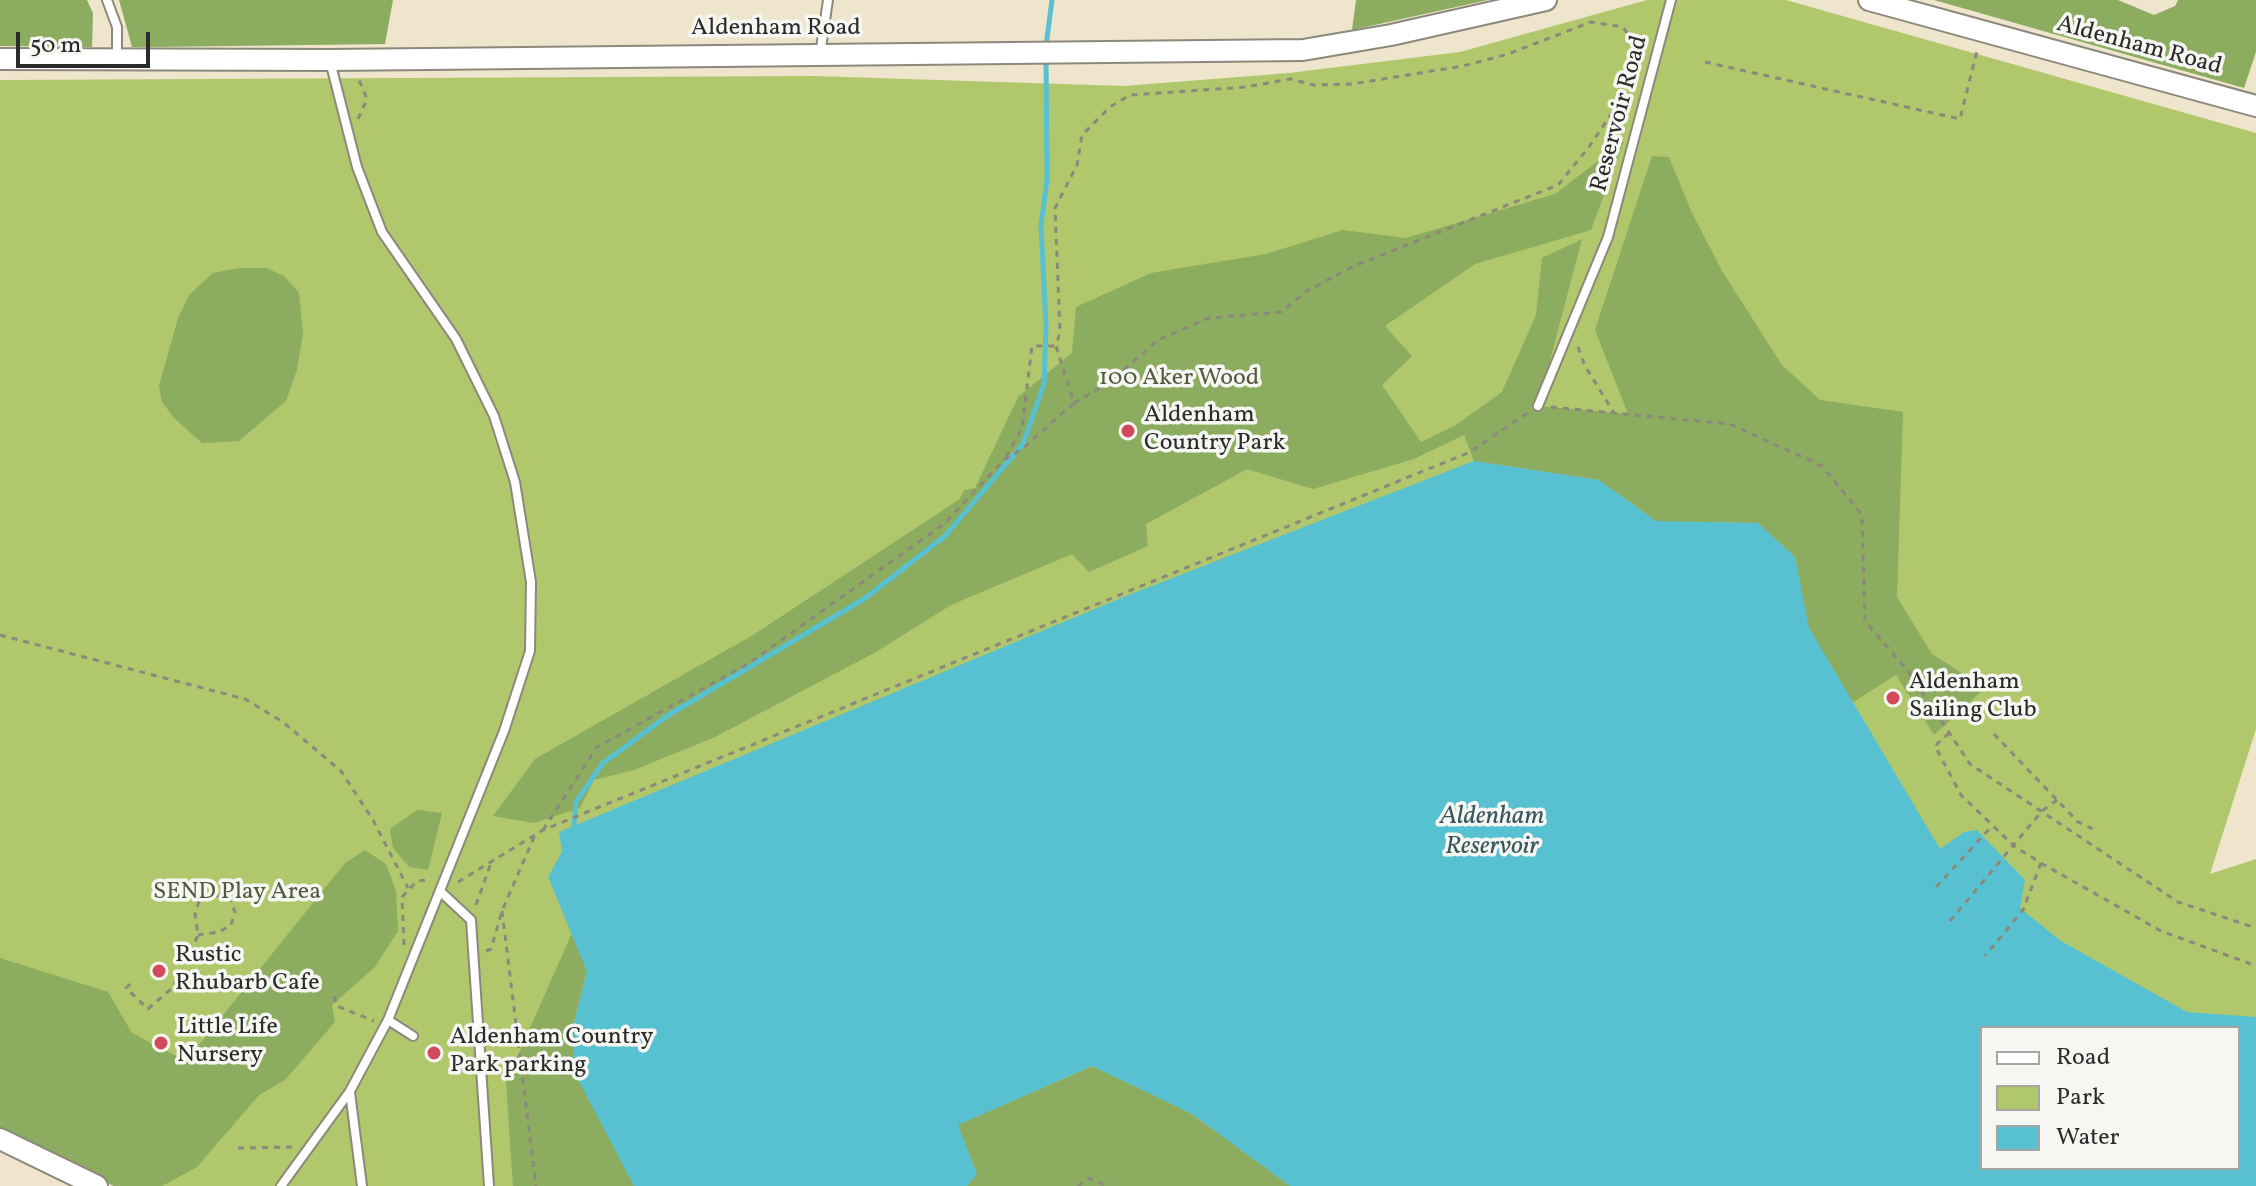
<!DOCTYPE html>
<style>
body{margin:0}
#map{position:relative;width:2256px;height:1186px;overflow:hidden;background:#efe5cc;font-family:Vollkorn,serif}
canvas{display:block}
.legend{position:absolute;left:1980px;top:1026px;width:260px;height:144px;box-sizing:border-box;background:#f6f6f2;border:2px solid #a5a5a2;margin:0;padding:10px 14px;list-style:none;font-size:24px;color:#2b2b2b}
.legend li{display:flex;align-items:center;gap:16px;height:40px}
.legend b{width:40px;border:2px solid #a5a5a2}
.scale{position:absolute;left:16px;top:32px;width:134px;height:36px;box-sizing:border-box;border:4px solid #2b2b2b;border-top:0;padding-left:10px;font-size:24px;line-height:28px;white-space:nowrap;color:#2b2b2b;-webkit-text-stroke:6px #f6f6f2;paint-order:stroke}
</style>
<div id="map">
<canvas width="2256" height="1186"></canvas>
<ul class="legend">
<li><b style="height:10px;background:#fff"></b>Road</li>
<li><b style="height:22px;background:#b0c76c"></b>Park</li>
<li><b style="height:22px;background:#57c1d2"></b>Water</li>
</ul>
<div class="scale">50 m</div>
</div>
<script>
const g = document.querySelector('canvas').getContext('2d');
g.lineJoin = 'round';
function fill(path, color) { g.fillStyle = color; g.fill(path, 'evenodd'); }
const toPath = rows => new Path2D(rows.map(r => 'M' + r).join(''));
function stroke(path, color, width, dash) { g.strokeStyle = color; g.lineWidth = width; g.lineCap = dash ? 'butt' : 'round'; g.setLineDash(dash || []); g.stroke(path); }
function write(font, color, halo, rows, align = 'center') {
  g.font = font + ' Vollkorn,serif'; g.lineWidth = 7; g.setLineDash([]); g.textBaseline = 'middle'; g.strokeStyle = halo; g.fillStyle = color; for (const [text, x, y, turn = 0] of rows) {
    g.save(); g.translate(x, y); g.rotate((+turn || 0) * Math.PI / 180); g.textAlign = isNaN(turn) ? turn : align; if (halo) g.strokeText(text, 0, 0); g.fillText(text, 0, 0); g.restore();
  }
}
fill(toPath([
 [1647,0,1786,0,2256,133,2256,729,2210,874,2256,859,2256,1186,114,1186,0,1132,0,80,814,76,1124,86,1289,73,1460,52],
 [1982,1028,2238,1028,2238,1168,1982,1168]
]), '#b0c76c');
fill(toPath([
 [0,0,87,0,93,13,92,47,0,46],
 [119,0,393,0,385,44,153,47,132,47],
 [1356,0,1488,0,1352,30],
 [1934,0,2118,0,2154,15,2175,6,2178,0,2256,0,2256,52,2244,88],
 [1624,141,1591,230,1475,264,1385,326,1412,356,1382,385,1421,442,1456,425,1502,392,1536,315,1542,258,1582,239,1538,406,1628,414,1595,330,1652,156,1669,157,1691,211,1722,271,1782,365,1820,400,1903,412,1897,597,1932,654,1985,688,1934,735,1896,675,1853,702,1808,627,1795,557,1758,523,1656,521,1599,480,1474,461,1464,435,1414,459,1313,489,1247,469,1146,524,1148,546,1089,572,1072,554,951,605,876,652,715,737,634,770,594,780,580,808,534,823,493,816,535,759,753,635,960,499,964,490,975,488,1018,397,1072,353,1076,307,1151,273,1266,254,1343,230,1406,238,1555,194],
 [239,268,266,268,284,276,299,293,303,333,297,370,286,401,239,441,202,443,174,418,162,402,159,386,178,318,189,295,213,273],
 [417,810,442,813,428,870,409,867,393,848,390,829],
 [365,850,386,864,396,891,398,931,375,967,332,1005,335,1022,285,1080,259,1095,197,1167,162,1186,114,1186,0,1132,0,958,108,992,132,1033,186,1061,345,863],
 [572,933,587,971,574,1023,634,1186,513,1186,506,1082],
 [1093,1066,1192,1114,1290,1186,967,1186,977,1174,957,1125]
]), '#8cac60');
fill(toPath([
 [1474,461,1599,480,1656,521,1758,523,1795,557,1809,628,1940,849,1964,832,1977,830,2025,880,2020,908,2061,941,2187,1012,2256,1017,2256,1186,1290,1186,1192,1114,1092,1066,958,1125,977,1174,967,1186,634,1186,573,1070,574,1023,587,971,548,877,562,852,559,832,1126,596],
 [1982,1028,2238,1028,2238,1168,1982,1168]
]), '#57c1d2');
stroke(toPath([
 [1046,46,1052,0],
 [574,826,576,802,603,763,667,716,864,599,945,536,1023,444,1044,384,1046,327,1041,225,1047,179,1046,56]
]), '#57c1d2', 5);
const service = toPath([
 [107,0,117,27,117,57],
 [820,55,828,0],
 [1538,406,1608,237,1671,0],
 [442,893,471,920,489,1186],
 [388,1020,413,1036],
 [350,1092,362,1186],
 [281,1186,350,1091,388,1020,504,731,530,651,531,582,515,482,494,416,456,339,382,232,357,167,330,61]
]);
const tertiary = toPath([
 [1869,0,2256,106],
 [0,59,330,60,1303,50,1391,35,1546,0],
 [0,1139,97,1186]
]);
stroke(service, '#8d887c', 12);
stroke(tertiary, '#8d887c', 24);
stroke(toPath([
 [1705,62,1960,119,1978,47],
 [358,119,367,99,359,80],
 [1578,347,1585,366,1614,413],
 [1074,403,1111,381,1158,340,1209,318,1281,312,1307,291,1354,266,1558,185,1589,147,1636,77],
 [1551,407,1730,424,1822,466,1862,515,1865,621,1908,671,1970,764,2178,902,2256,928],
 [1006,457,1022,428,1032,346,1056,346],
 [0,635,245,699,283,722,341,771,373,820,408,888],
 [1949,733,1935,746,1961,795,2014,846,2041,863,2023,910,1985,956],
 [1994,734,2078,822,2097,831],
 [543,830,597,747,748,664,944,524,1004,460,1022,449,1074,403,1056,346,1060,332,1055,208,1077,165,1082,135,1110,107,1130,95,1246,87,1290,79,1314,85,1352,84,1463,66,1508,54,1591,22,1623,27,1640,52,1638,70],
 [2041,863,2161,931,2251,964],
 [458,882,543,830,1470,452,1529,412],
 [1936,887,1992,826],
 [476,905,492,860],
 [502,911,536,1186],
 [1950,921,2042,811,2057,800],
 [404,945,402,897,417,881,430,880],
 [486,951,491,949,502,911,535,835],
 [130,984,126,988,148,1009,171,989,183,971,198,935,195,914,199,901,211,894,230,900,235,912,231,925,219,932,198,935],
 [334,996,337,1006,374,1021],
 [238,1148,294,1147],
 [1078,1186,1088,1178,1107,1186]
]), '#8d887c', 3, [6, 6]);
stroke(service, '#fff', 8);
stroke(tertiary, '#fff', 20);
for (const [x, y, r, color] of [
 [1128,431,8,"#d1495b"],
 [1893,698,8,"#d1495b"],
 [159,971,8,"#d1495b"],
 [161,1043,8,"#d1495b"],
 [434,1053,8,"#d1495b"]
]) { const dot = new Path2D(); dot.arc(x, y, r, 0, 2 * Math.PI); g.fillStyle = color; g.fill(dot); stroke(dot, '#f6f6f2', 3); }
write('24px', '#2b2b2b', '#f6f6f2', [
 ["Aldenham Road",776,30],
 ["Aldenham Road",2139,47,15],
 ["Reservoir Road",1621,114,-75]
]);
write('24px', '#535a3e', '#f6f6f2', [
 ["100 Aker Wood",1179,380],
 ["SEND Play Area",237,894]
]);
write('24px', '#2b2b2b', '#f6f6f2', [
 ["Aldenham",1144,417],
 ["Country Park",1144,445],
 ["Aldenham",1909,684],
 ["Sailing Club",1909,712],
 ["Rustic",175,957],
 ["Rhubarb Cafe",175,985],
 ["Little Life",177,1029],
 ["Nursery",177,1057],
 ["Aldenham Country",450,1039],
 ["Park parking",450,1067]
], 'left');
write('italic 26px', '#38585d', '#f6f6f2', [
 ["Aldenham",1492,818],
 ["Reservoir",1492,848]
]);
</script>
